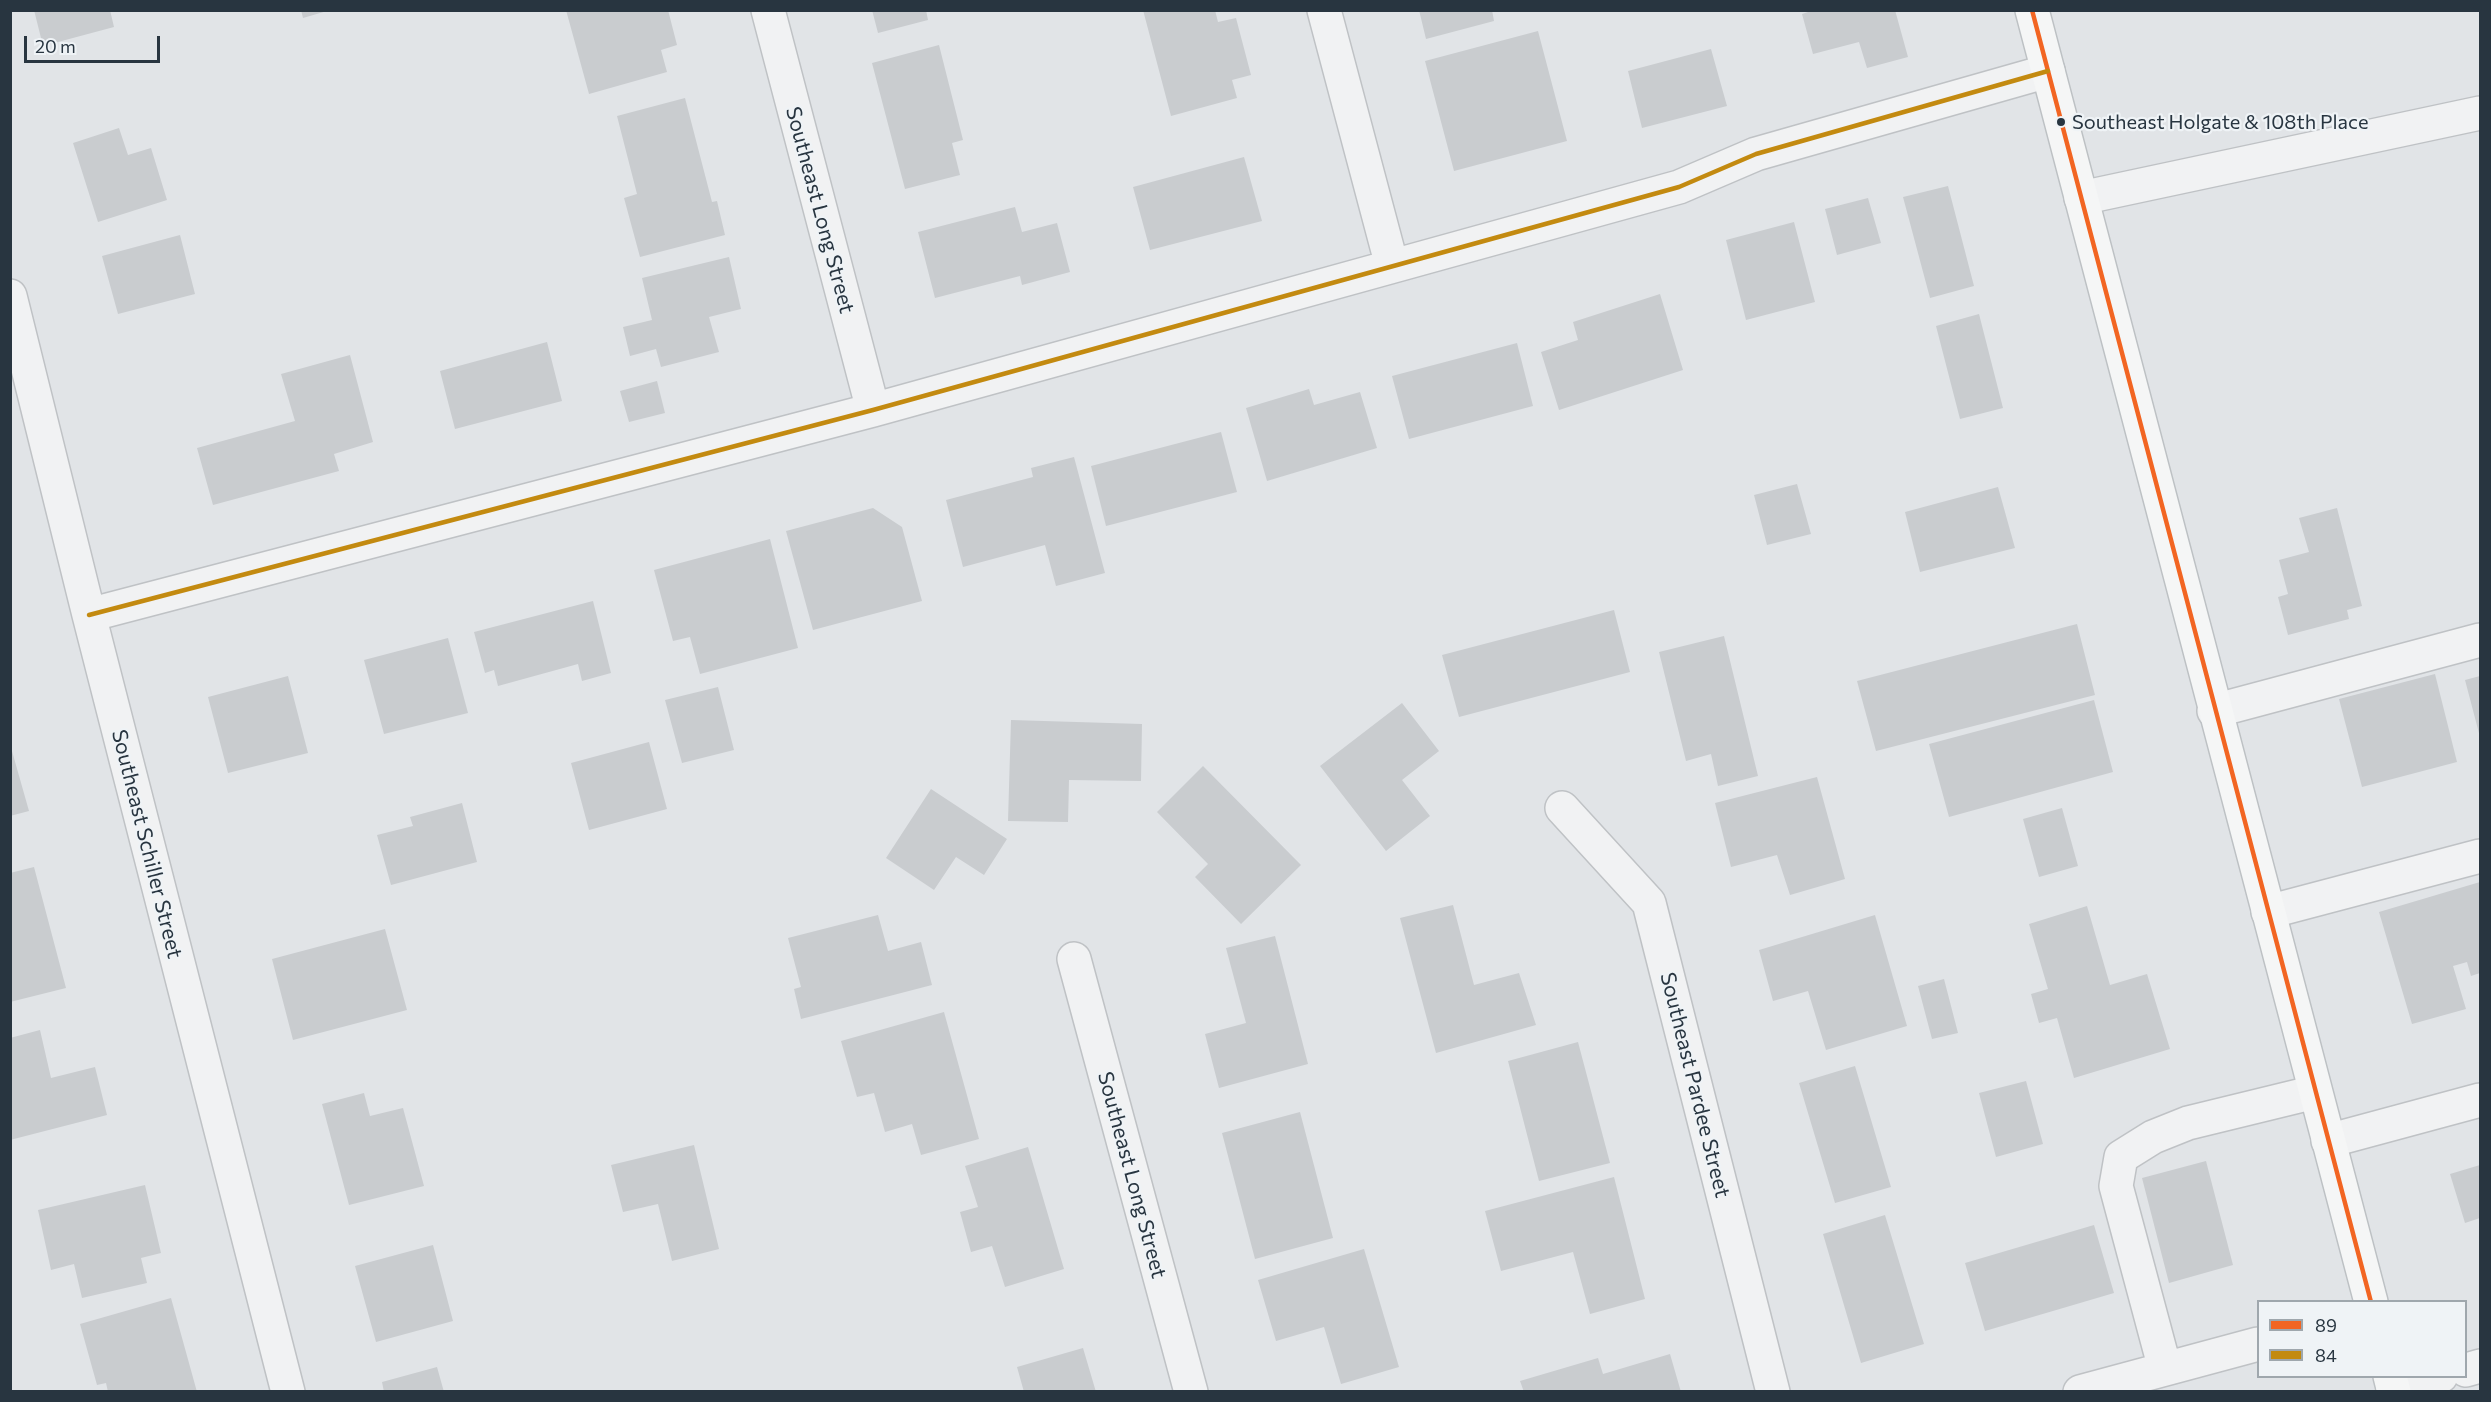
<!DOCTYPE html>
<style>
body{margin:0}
#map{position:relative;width:2491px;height:1402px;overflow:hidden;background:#e1e4e7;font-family:Commissioner,sans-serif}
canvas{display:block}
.frame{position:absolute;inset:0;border:12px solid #283540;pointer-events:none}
.legend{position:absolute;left:2257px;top:1300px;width:210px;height:78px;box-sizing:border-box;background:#eff3f6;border:2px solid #9fa7ad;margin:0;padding:8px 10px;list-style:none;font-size:18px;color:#283540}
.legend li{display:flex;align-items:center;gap:12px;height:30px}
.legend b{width:30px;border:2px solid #9fa7ad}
.scale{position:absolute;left:24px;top:36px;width:136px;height:27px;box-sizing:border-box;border:3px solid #283540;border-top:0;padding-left:8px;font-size:18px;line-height:21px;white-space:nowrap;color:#283540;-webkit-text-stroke:4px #eff3f6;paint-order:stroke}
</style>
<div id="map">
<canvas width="2491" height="1402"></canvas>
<div class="frame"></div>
<ul class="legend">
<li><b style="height:8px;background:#f26522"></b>89</li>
<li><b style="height:8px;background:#c38a10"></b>84</li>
</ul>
<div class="scale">20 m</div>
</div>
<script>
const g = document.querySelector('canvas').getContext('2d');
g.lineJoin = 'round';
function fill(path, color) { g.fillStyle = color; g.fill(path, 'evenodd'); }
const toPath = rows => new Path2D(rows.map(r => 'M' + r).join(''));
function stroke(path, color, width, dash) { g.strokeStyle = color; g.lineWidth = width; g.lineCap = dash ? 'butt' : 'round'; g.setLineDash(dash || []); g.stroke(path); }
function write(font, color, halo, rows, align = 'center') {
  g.font = font + ' Commissioner,sans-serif'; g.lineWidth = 4.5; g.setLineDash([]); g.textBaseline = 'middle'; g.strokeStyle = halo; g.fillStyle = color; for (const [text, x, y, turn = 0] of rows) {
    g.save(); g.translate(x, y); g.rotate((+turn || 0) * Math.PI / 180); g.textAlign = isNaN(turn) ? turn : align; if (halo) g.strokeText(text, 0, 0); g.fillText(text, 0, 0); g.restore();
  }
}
fill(toPath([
 [34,10,110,10,114,27,43,46],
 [301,10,327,10,327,11,303,18],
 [566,10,668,10,677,45,661,50,667,72,589,94],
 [872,10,926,10,928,20,878,33],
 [1143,10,1215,10,1218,22,1236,18,1251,75,1232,80,1237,98,1171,116],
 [1419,10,1492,10,1494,21,1426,39],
 [1814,10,1895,10,1908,57,1867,68,1859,42,1813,54,1802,14],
 [1538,31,1567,141,1454,171,1425,61],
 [939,45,963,140,952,143,960,175,905,189,872,63],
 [1711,49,1727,106,1642,128,1628,71],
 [685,98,712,202,717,201,725,235,640,257,624,198,637,194,617,116],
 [119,128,128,155,151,148,167,200,98,222,73,143],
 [1244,157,1262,221,1150,250,1133,187],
 [1948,186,1974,286,1930,298,1903,197],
 [1868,198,1881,243,1837,255,1825,209],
 [1015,207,1022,232,1057,223,1070,272,1022,285,1020,276,935,298,918,232],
 [1794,222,1815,302,1746,320,1726,240],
 [180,235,195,294,118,314,102,256],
 [729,257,741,309,709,317,719,352,661,367,656,349,630,356,623,327,652,320,642,278],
 [1660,294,1683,370,1559,410,1541,352,1578,340,1573,322],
 [1979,314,2003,408,1960,419,1936,326],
 [547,342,562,401,455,429,440,371],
 [1517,343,1533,406,1409,439,1392,376],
 [350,355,373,442,334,454,339,471,213,505,197,448,295,421,281,374],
 [657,381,665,413,629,422,620,391],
 [1309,389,1314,405,1360,392,1377,448,1267,481,1246,408],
 [1221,432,1237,492,1106,526,1091,466],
 [1074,457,1105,573,1056,586,1045,545,963,567,946,500,1033,477,1031,468],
 [1797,484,1811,534,1767,545,1754,495],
 [1998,487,2015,548,1920,572,1905,512],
 [873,508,902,527,922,601,813,630,786,531],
 [2337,508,2362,606,2347,610,2349,619,2288,635,2278,597,2288,594,2279,560,2309,552,2299,518],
 [770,539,798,648,700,674,690,637,673,641,654,570],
 [593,601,611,673,582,681,578,664,498,686,494,670,485,673,474,632],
 [1614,610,1630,672,1459,717,1442,655],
 [2077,624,2095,695,1876,751,1857,681],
 [1724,636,1758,776,1718,786,1711,754,1686,761,1659,652],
 [448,638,468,713,384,734,364,660],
 [2435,674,2457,762,2362,787,2339,699],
 [288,676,308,753,228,773,208,697],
 [2480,676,2480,737,2465,680],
 [718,687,734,750,682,763,665,700],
 [2094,700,2113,772,1949,817,1929,744],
 [1402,703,1439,751,1402,780,1430,816,1386,851,1320,766],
 [1011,720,1142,724,1141,781,1069,780,1068,822,1008,821],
 [649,742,667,809,589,830,571,763],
 [10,744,29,811,10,816],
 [1203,766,1301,865,1241,924,1195,877,1208,864,1157,812],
 [1817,777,1845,879,1790,895,1777,855,1731,867,1715,803],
 [931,789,1007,839,984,875,956,857,934,890,886,858],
 [462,803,477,862,391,885,377,835,413,826,410,817],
 [2062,808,2078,866,2039,877,2023,819],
 [34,867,66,988,10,1002,10,873],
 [2480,882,2480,973,2471,976,2467,962,2453,966,2466,1009,2412,1024,2379,912],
 [1453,905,1474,985,1519,973,1536,1025,1436,1053,1400,918],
 [2087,906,2110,985,2147,974,2170,1049,2074,1078,2057,1018,2039,1023,2031,994,2048,989,2029,924],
 [878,915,888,951,921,942,932,985,801,1019,794,989,801,987,788,938],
 [1875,915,1907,1026,1826,1050,1808,991,1773,1001,1759,950],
 [385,929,407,1010,293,1040,272,959],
 [1275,936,1308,1064,1219,1088,1205,1034,1246,1023,1226,948],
 [1944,979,1958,1033,1932,1039,1918,986],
 [944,1012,979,1139,921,1155,912,1124,885,1132,874,1093,857,1097,841,1041],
 [40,1030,51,1078,95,1067,107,1115,10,1140,10,1038],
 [1578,1042,1610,1163,1539,1181,1508,1061],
 [1855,1066,1891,1187,1835,1203,1799,1083],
 [2026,1081,2043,1144,1996,1157,1979,1093],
 [364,1093,370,1116,403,1108,424,1186,349,1205,322,1104],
 [1300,1112,1333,1238,1255,1259,1222,1133],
 [694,1145,719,1249,672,1261,658,1204,623,1212,611,1165],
 [1028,1147,1064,1269,1005,1287,992,1246,971,1252,960,1212,978,1207,965,1166],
 [2206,1161,2233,1265,2169,1283,2142,1178],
 [2480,1165,2480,1218,2465,1223,2450,1174],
 [1614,1177,1645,1299,1590,1314,1573,1252,1501,1271,1485,1211],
 [145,1185,161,1253,141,1258,147,1283,82,1298,74,1264,51,1270,38,1210],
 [1885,1215,1924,1344,1861,1363,1823,1234],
 [2094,1225,2114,1293,1985,1331,1965,1263],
 [433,1245,453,1321,376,1342,355,1266],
 [1364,1249,1399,1367,1341,1384,1324,1327,1276,1341,1258,1280],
 [171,1298,197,1392,108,1392,106,1383,97,1385,80,1324],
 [1083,1348,1096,1392,1024,1392,1017,1367],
 [1670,1354,1681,1392,1524,1392,1520,1381,1598,1358,1603,1374],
 [437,1367,444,1392,384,1392,382,1382]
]), '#c9cccf');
const minor = toPath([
 [768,10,873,410],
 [1324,10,1392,266],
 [2081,198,2480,113],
 [10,296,89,615,288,1392],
 [89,615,873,410,1679,187,1756,154,2048,71],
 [2214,711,2480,640],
 [1562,808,1649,903,1773,1392],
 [2268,912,2480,856],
 [1074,959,1191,1392],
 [2328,1141,2480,1100],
 [2165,1369,2116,1186,2121,1157,2153,1137,2188,1123,2315,1092],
 [2466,1370,2480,1366],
 [2393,1389,2441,1376],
 [2080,1392,2258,1344]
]);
const major = toPath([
 [2032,10,2371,1302],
 [2390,1376,2394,1392]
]);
stroke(minor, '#bfc2c5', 36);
stroke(major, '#bdc1c4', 36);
stroke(minor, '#f1f2f3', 33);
stroke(major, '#f5f6f6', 33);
stroke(toPath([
 [2032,10,2371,1302]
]), '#f26522', 4.5);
stroke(toPath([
 [89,615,873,410,1679,187,1756,154,2048,71]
]), '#c38a10', 4.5);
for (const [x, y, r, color] of [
 [2061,122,5,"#283540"]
]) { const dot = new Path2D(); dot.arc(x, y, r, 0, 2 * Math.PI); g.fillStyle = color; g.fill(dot); stroke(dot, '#eff3f6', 2); }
write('20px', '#283540', '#eff3f6', [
 ["Southeast Holgate & 108th Place",2072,122]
], 'left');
write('21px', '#283540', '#eff3f6', [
 ["Southeast Long Street",820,210,75],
 ["Southeast Schiller Street",147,844,76],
 ["Southeast Pardee Street",1695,1085,76],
 ["Southeast Long Street",1132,1175,75]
]);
</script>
